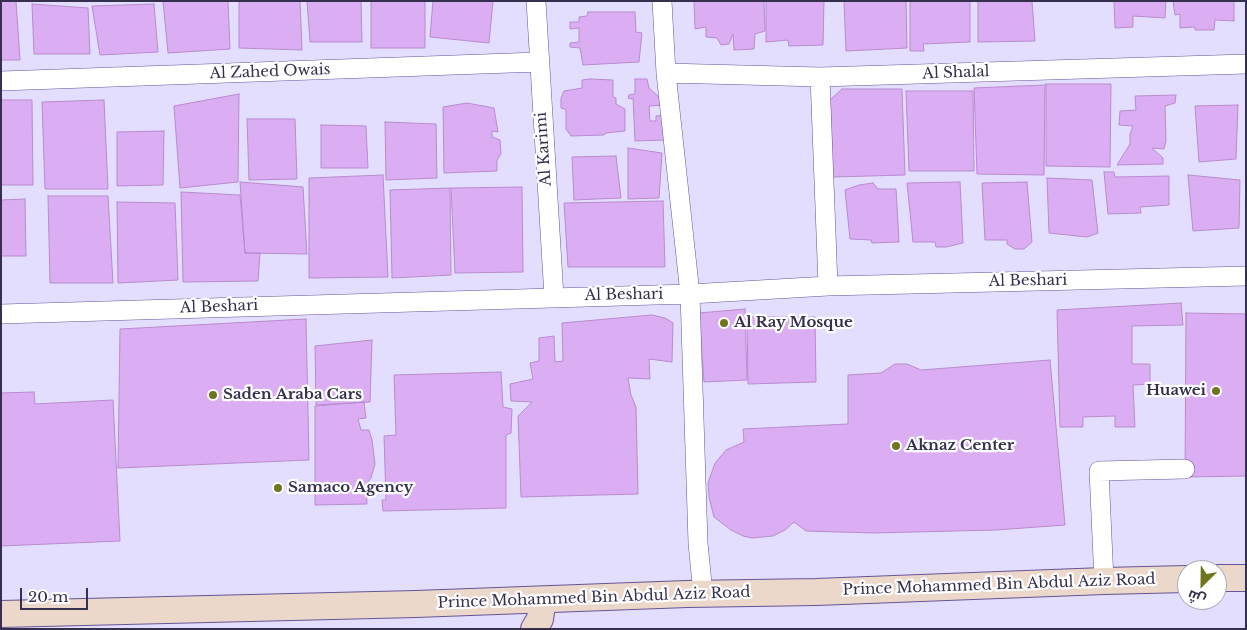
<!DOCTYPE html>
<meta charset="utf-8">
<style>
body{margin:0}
#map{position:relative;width:1247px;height:630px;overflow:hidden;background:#e4defe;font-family:"Libre Baskerville",Cairo,serif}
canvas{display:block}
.frame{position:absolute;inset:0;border:2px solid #36304f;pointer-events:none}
.north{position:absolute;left:1177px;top:560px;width:50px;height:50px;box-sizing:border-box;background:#fff;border:1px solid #afacb9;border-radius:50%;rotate:203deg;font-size:14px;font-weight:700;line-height:20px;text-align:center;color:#36304f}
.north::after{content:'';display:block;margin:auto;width:18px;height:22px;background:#6f751c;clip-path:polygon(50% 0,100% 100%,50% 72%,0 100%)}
.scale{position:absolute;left:20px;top:588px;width:68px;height:22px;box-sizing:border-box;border:2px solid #36304f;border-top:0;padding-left:6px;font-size:15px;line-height:18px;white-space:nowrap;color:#36304f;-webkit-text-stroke:4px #fff;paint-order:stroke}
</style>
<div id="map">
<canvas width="1247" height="630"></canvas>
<div class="frame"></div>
<div class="north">ش</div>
<div class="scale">20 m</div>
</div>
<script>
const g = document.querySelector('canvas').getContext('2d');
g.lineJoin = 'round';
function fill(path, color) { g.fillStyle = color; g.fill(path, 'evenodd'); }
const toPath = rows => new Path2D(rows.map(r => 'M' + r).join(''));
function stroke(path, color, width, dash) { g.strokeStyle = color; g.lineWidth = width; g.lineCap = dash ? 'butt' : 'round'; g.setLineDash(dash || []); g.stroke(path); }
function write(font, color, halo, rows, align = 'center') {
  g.font = font + ' "Libre Baskerville",serif'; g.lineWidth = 4.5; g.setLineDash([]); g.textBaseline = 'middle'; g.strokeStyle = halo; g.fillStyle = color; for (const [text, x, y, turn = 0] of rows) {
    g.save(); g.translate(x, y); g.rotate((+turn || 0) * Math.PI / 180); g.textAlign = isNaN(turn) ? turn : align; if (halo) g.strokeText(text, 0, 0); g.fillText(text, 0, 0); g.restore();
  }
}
const building = toPath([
 [1,1,16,1,20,60,1,60,1,1],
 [163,1,228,1,230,49,168,53,163,1],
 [239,1,300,1,302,50,239,48,239,1],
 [307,1,361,1,362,42,310,42,307,1],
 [371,1,425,1,425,48,371,48,371,1],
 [433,1,493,1,489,43,430,37,433,1],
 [694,1,764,1,765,31,755,34,754,49,734,50,733,34,729,44,721,45,717,38,706,37,706,27,695,29,694,1],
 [766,1,824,1,823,45,789,46,788,40,766,42,766,1],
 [844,1,906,1,907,48,846,51,844,1],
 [910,1,970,1,970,42,923,44,924,51,910,51,910,1],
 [978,1,1032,1,1035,41,978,42,978,1],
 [1114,1,1166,1,1165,18,1133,16,1133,27,1115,28,1114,1],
 [1173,1,1234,1,1234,21,1215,20,1214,30,1195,30,1195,27,1180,28,1180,14,1175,15,1173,1],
 [32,4,88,8,90,54,34,54,32,4],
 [154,4,158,52,100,55,92,6,154,4],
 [588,12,635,12,636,32,642,33,639,62,583,65,580,48,570,47,570,43,579,42,579,28,570,29,570,22,579,22,579,17,587,16,588,12],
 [590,79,613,80,613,97,616,98,616,104,625,109,625,131,606,133,604,135,571,136,566,129,566,111,565,109,561,108,561,98,564,91,582,88,582,80,590,79],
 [635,79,647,79,649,88,659,97,664,96,665,105,649,106,650,121,656,121,656,116,664,115,664,140,635,141,633,98,631,99,628,98,629,95,635,94,635,79],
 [1046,84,1111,84,1110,167,1046,166,1046,84],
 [1045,85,1044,175,977,174,974,88,1045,85],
 [842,89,902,89,905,175,833,177,830,100,842,89],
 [906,91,973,91,974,171,909,171,906,91],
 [239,94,238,182,180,188,174,106,239,94],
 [1176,95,1175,103,1165,106,1166,141,1164,149,1152,148,1163,158,1163,164,1117,165,1130,144,1130,134,1133,126,1119,125,1120,111,1136,110,1135,96,1176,95],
 [1,100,32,100,33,185,1,185,1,100],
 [104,100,108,189,45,189,42,102,104,100],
 [467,103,494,108,498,132,492,131,492,137,500,140,501,154,497,160,497,171,444,173,443,107,467,103],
 [1238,105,1236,159,1199,162,1195,106,1238,105],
 [247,119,295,119,297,179,249,180,247,119],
 [385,122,436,124,437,178,386,180,385,122],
 [321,125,366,126,368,168,321,168,321,125],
 [164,131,163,185,117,186,117,132,164,131],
 [628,148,662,153,659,198,628,199,628,148],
 [616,156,621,198,574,200,572,157,616,156],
 [1104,172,1114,172,1115,177,1169,176,1169,205,1140,207,1141,213,1108,214,1104,172],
 [383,175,388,277,309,278,309,178,383,175],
 [1188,175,1240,180,1239,228,1193,231,1188,175],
 [1047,178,1092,180,1098,233,1087,237,1049,233,1047,178],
 [240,182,303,187,307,254,245,253,240,182],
 [960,182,963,243,946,247,936,247,935,242,913,242,907,183,960,182],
 [1027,182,1032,242,1024,249,1015,249,1007,244,1007,240,985,240,982,183,1027,182],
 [873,183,878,189,896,189,899,242,872,243,871,240,850,239,845,190,859,185,873,183],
 [522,187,523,272,455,273,451,188,522,187],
 [450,188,451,275,392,278,390,190,450,188],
 [181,192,240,195,245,253,260,253,258,281,183,282,181,192],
 [48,196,108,196,113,283,50,283,48,196],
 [25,199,26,256,1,256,1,200,25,199],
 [663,201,665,267,568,267,564,203,663,201],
 [117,202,175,203,178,280,118,283,117,202],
 [1181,303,1183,325,1132,326,1132,364,1150,364,1150,384,1133,385,1135,427,1115,427,1115,416,1083,417,1083,427,1060,427,1057,310,1181,303],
 [745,309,747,380,704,382,699,313,745,309],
 [1186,313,1246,314,1246,476,1185,477,1186,313],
 [652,315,665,318,673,323,672,362,649,359,650,379,628,378,631,395,636,407,638,494,521,497,518,416,532,402,511,401,510,384,533,379,530,363,539,361,539,338,554,336,555,362,563,361,562,323,652,315],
 [747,317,815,317,816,382,748,384,747,317],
 [306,319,309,460,118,468,120,329,306,319],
 [372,340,370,402,316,405,315,346,372,340],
 [1050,360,1065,525,996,530,873,533,806,531,794,522,785,530,773,536,752,538,743,536,731,530,714,517,709,497,708,483,715,463,726,450,744,442,743,429,848,424,848,375,881,373,895,364,907,364,921,370,1050,360],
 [501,372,503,407,512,409,511,433,506,435,506,508,383,511,382,500,386,500,384,436,396,435,394,375,501,372],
 [34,392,35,404,113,400,120,541,1,546,1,393,34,392],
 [364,402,366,418,358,419,361,430,369,430,372,440,375,464,371,478,366,484,367,504,315,505,315,406,364,402]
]);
fill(building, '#dbaef4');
stroke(building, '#b78bcf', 1);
const minor = toPath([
 [536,1,554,297],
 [662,1,666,73,690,294,698,543,703,594],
 [666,73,820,77,1246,64],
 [820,77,828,286],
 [1,81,539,62],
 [1,314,690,294,828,286,1246,276],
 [1104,581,1099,471,1185,469]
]);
const secondary = toPath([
 [1217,578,1246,578],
 [1,614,416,604,687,594,816,592,1104,581,1187,579],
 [534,629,540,619,541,612,538,605,534,600]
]);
stroke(minor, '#655499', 20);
stroke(secondary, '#655499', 28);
stroke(minor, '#fff', 19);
stroke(secondary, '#ecd8ca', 26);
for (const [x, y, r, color] of [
 [724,323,5,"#6f751c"],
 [1216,391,5,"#6f751c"],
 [213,395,5,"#6f751c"],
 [896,446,5,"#6f751c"],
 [278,488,5,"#6f751c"]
]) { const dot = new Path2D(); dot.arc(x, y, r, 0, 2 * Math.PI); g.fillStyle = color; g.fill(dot); stroke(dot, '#fff', 2); }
write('15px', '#36304f', '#fff', [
 ["Al Zahed Owais",270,72,-2],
 ["Al Shalal",956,73,-2],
 ["Al Karimi",544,149,-94],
 ["Al Beshari",1028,281,-1],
 ["Al Beshari",624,295,-1],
 ["Al Beshari",219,307,-2],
 ["Prince Mohammed Bin Abdul Aziz Road",999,585,-2],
 ["Prince Mohammed Bin Abdul Aziz Road",594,598,-2]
]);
write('bold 15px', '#36304f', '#fff', [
 ["Al Ray Mosque",734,323],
 ["Huawei",1206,391,"right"],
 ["Saden Araba Cars",223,395],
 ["Aknaz Center",906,446],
 ["Samaco Agency",288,488]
], 'left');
</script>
